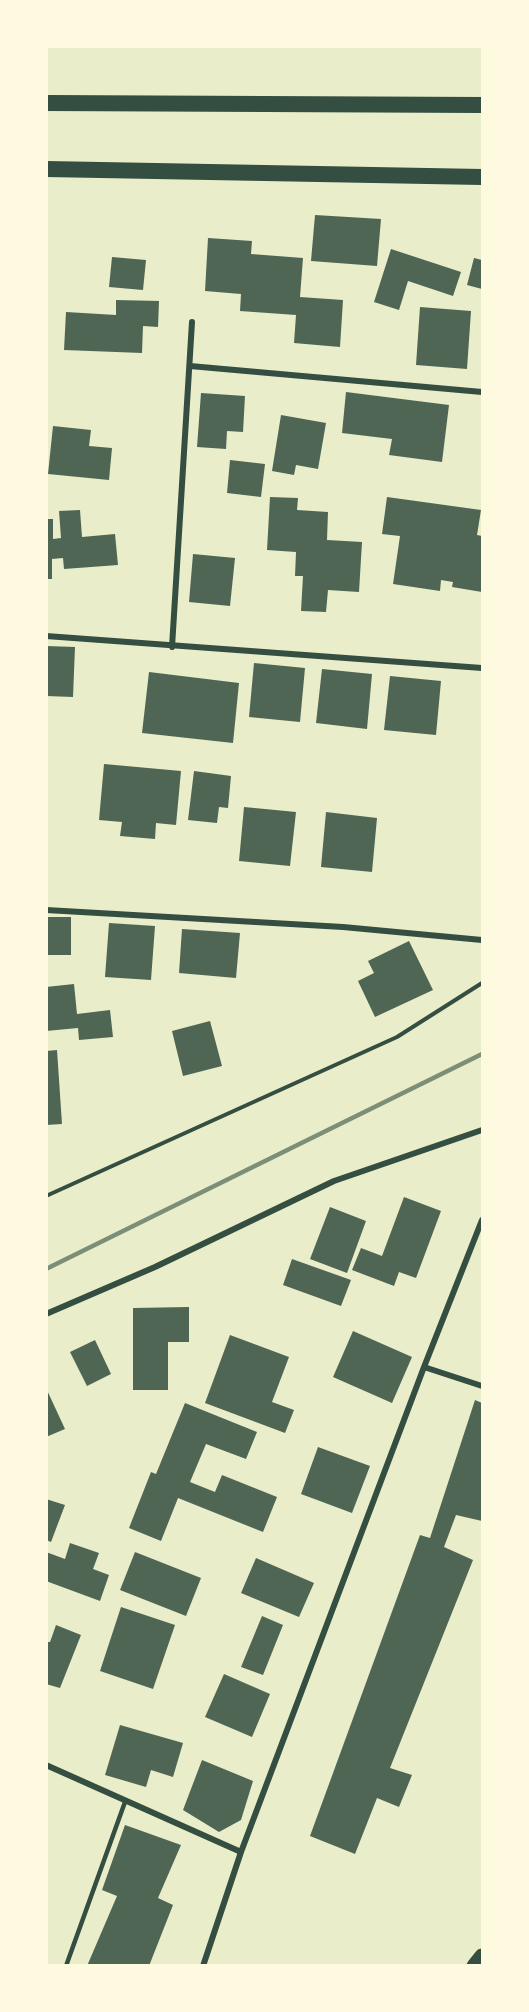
<!DOCTYPE html>
<style>
body{margin:0}
#map{position:relative;width:529px;height:2012px;overflow:hidden;background:#e9edc9;font-family:"Fira Sans Condensed",sans-serif}
canvas{display:block}
.frame{position:absolute;inset:0;border:48px solid #fefae0;pointer-events:none}
</style>
<div id="map">
<canvas width="529" height="2012"></canvas>
<div class="frame"></div>
</div>
<script>
const g = document.querySelector('canvas').getContext('2d');
g.lineJoin = 'round';
function fill(path, color) { g.fillStyle = color; g.fill(path, 'evenodd'); }
const toPath = rows => new Path2D(rows.map(r => 'M' + r).join(''));
function stroke(path, color, width, dash) { g.strokeStyle = color; g.lineWidth = width; g.lineCap = dash ? 'butt' : 'round'; g.setLineDash(dash || []); g.stroke(path); }
fill(toPath([
 [315,215,381,219,377,266,311,261],
 [208,238,252,241,251,254,303,258,300,297,343,300,340,347,294,343,296,315,240,311,241,294,205,291],
 [391,249,461,272,453,296,408,281,399,310,374,302],
 [112,257,146,260,143,290,109,287],
 [474,258,482,260,482,289,467,285],
 [116,300,159,301,158,327,143,326,142,353,64,350,66,312,116,315],
 [420,307,471,311,467,369,416,365],
 [346,392,449,405,442,462,389,455,392,439,342,433],
 [201,393,245,396,243,432,227,431,226,449,197,447],
 [281,415,326,423,318,469,296,465,294,475,272,471],
 [53,426,91,430,89,446,112,448,109,480,48,474],
 [230,460,265,464,261,497,227,493],
 [270,497,298,498,297,510,328,512,327,540,362,542,359,592,328,590,326,612,301,611,303,576,295,576,296,552,267,550],
 [387,497,481,510,477,535,482,536,482,592,452,587,453,582,441,580,440,591,393,584,400,536,382,534],
 [80,510,82,537,115,534,118,565,64,569,63,558,52,559,52,579,46,579,46,519,53,519,53,539,61,538,59,511],
 [193,554,235,558,230,606,189,602],
 [46,646,75,647,73,697,46,696],
 [254,663,305,668,300,722,249,717],
 [322,669,372,674,367,729,316,723],
 [149,672,239,683,233,743,142,733],
 [390,676,441,681,436,735,384,730],
 [104,764,181,771,176,825,156,823,155,839,120,836,122,822,99,820],
 [194,771,231,776,228,808,219,807,217,823,188,820],
 [244,807,296,812,290,866,239,861],
 [326,812,377,818,372,872,321,867],
 [46,917,71,917,71,955,46,955],
 [109,923,155,926,151,980,105,977],
 [182,929,240,933,236,978,179,973],
 [409,941,433,990,375,1017,358,981,374,973,368,961],
 [74,984,77,1014,110,1010,113,1037,79,1040,78,1028,46,1031,46,987],
 [210,1021,222,1066,183,1076,172,1031],
 [57,1050,62,1124,46,1125,46,1051],
 [404,1197,441,1211,416,1278,399,1272,394,1286,352,1270,361,1248,382,1256],
 [330,1207,366,1221,347,1273,310,1259],
 [292,1259,351,1280,341,1306,283,1285],
 [189,1307,189,1342,168,1342,168,1390,133,1390,133,1308],
 [353,1331,412,1357,392,1403,333,1377],
 [230,1335,289,1357,272,1402,294,1410,285,1433,205,1403],
 [95,1340,111,1374,87,1386,70,1352],
 [46,1388,65,1429,46,1437],
 [475,1400,482,1403,482,1521,456,1515,444,1547,473,1560,390,1768,412,1775,399,1807,377,1798,355,1854,310,1836,420,1535,430,1538],
 [185,1403,257,1432,246,1459,206,1444,190,1482,215,1492,222,1475,277,1497,263,1532,178,1498,161,1541,129,1528,151,1472,156,1474],
 [318,1447,370,1466,352,1513,301,1494],
 [46,1499,65,1505,51,1542,46,1540],
 [70,1543,99,1553,93,1569,109,1575,100,1601,46,1581,46,1552,65,1559],
 [135,1552,201,1578,186,1616,120,1590],
 [256,1558,314,1583,299,1617,241,1593],
 [121,1607,175,1625,153,1689,100,1671],
 [262,1616,283,1625,263,1675,241,1667],
 [56,1625,81,1635,60,1688,46,1684,46,1642,50,1642],
 [224,1674,270,1694,252,1737,205,1717],
 [120,1725,183,1743,173,1777,151,1770,146,1787,105,1775],
 [202,1760,253,1781,241,1820,219,1832,183,1810],
 [125,1825,181,1845,158,1898,173,1905,149,1966,87,1966,117,1896,102,1890]
]), '#4f6655');
stroke(toPath([
 [46,1196,397,1037,482,983]
]), '#344e41', 4);
stroke(toPath([
 [66,1966,125,1802]
]), '#344e41', 4.5);
stroke(toPath([
 [190,366,482,392],
 [46,636,482,668],
 [172,647,192,322],
 [46,910,343,927,482,940],
 [46,1314,155,1267,334,1181,482,1130],
 [424,1367,482,1386],
 [46,1765,241,1852],
 [203,1966,241,1852,424,1367,482,1220]
]), '#344e41', 6);
stroke(toPath([
 [474,1966,482,1956]
]), '#344e41', 15);
stroke(toPath([
 [46,103,482,105],
 [46,169,482,177]
]), '#344e41', 16);
stroke(toPath([
 [46,1269,482,1054]
]), '#7c8e77', 4.5);
</script>
